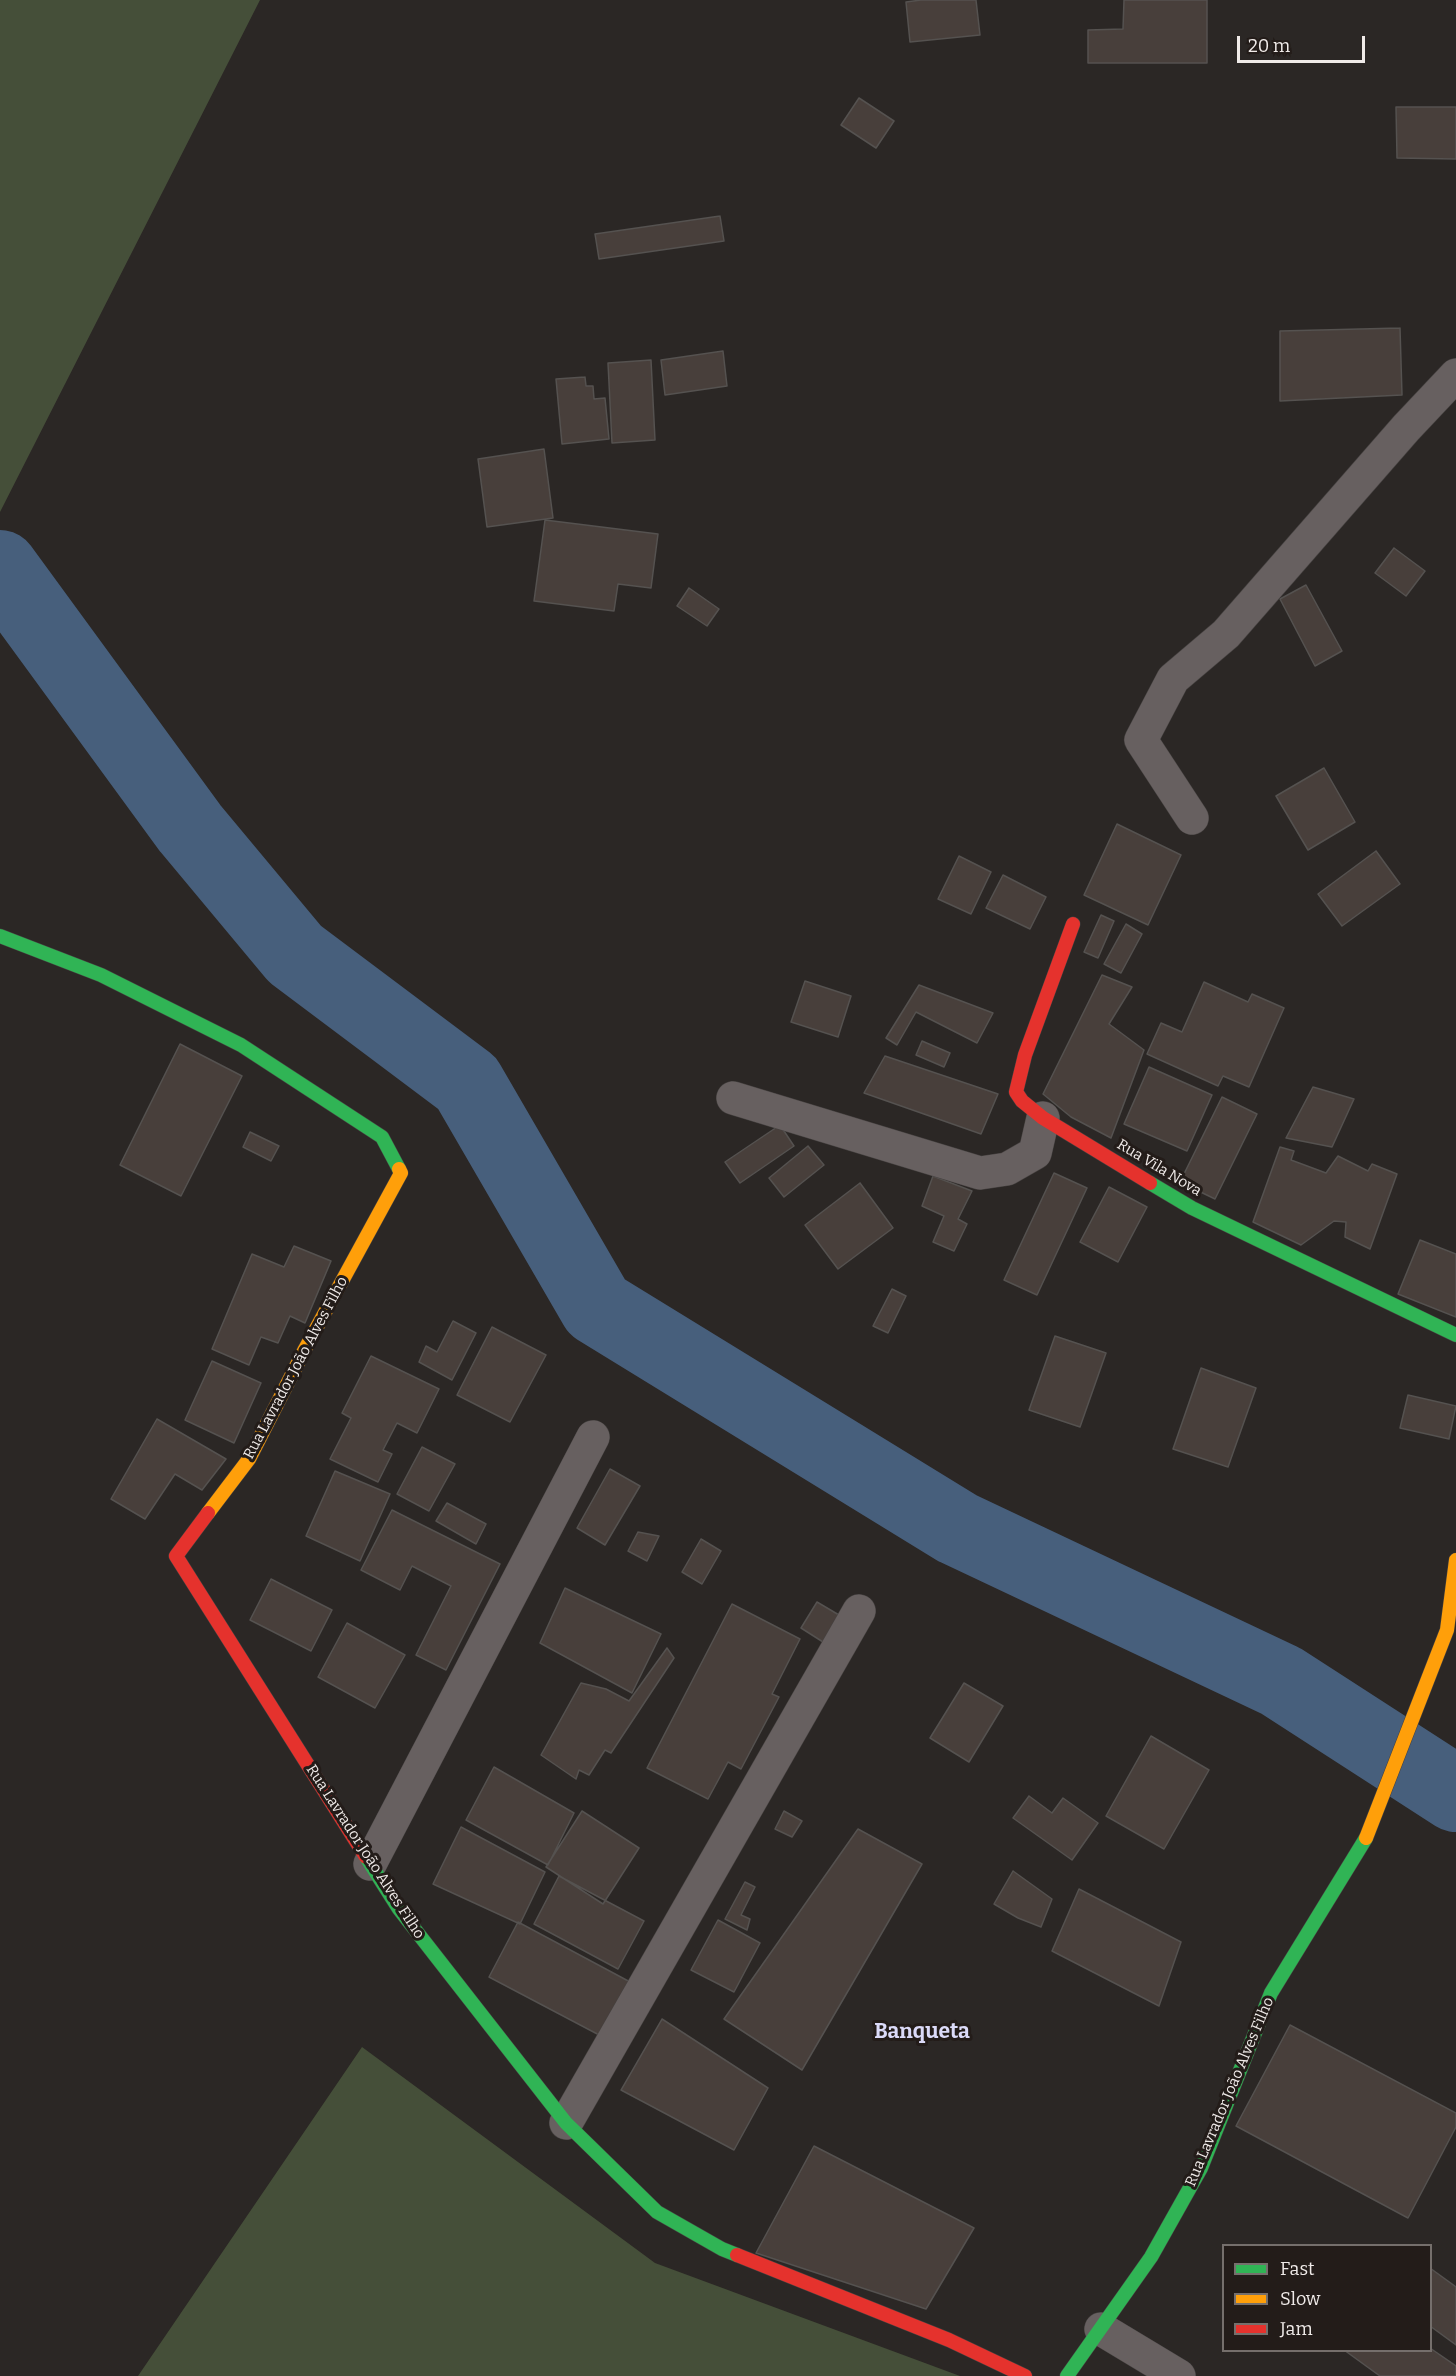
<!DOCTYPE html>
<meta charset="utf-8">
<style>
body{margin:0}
#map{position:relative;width:1456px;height:2376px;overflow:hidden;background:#2b2725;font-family:Bitter,serif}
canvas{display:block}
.legend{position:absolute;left:1222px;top:2244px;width:210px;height:108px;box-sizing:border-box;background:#231c19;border:2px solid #756f6c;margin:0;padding:8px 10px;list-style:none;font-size:18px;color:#f0ebe9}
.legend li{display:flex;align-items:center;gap:12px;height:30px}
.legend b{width:30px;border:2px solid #756f6c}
.scale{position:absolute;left:1237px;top:36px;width:128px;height:27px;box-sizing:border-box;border:3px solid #f0ebe9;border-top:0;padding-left:8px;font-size:18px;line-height:21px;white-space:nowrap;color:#f0ebe9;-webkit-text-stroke:4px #231c19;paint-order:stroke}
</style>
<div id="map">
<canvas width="1456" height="2376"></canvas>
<ul class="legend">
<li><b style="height:8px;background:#30b455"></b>Fast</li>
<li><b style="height:8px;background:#ff9f0a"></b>Slow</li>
<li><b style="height:8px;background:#e5322d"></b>Jam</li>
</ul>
<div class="scale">20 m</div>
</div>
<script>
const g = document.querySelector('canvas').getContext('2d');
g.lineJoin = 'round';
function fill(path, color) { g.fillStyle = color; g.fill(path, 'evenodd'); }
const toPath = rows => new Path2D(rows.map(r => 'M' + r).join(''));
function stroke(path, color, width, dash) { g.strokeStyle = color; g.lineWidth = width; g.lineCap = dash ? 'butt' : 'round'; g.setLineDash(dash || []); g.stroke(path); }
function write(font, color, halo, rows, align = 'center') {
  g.font = font + ' Bitter,serif'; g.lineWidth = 6; g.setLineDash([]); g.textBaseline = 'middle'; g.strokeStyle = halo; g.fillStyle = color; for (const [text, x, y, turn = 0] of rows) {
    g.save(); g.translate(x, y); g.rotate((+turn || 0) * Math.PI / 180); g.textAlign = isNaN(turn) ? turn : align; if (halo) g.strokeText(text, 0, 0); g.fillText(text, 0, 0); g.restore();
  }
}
fill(toPath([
 [0,0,260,0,0,512],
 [362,2047,655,2263,960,2376,138,2376]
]), '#454f39');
stroke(toPath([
 [0,568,190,828,295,954,467,1083,597,1307,957,1528,1281,1681,1456,1794]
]), '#475f7c', 76);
const building = toPath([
 [921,0,976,0,980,35,910,42,906,2,921,0],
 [1124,0,1207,0,1207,63,1088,63,1088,30,1123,29,1124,0],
 [859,98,894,121,876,148,841,125,859,98],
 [1396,107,1456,107,1456,159,1397,158,1396,107],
 [720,216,724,241,599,259,595,234,720,216],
 [1400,328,1402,395,1280,401,1280,331,1400,328],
 [723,351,727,386,665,395,661,360,723,351],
 [651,360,655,440,612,443,608,363,651,360],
 [585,377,586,386,593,386,594,399,605,398,609,439,562,444,556,379,585,377],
 [544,449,553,518,487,527,478,459,544,449],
 [545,520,658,534,651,588,618,584,614,611,534,601,545,520],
 [1394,548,1425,571,1406,596,1375,573,1394,548],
 [1306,585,1342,651,1315,666,1280,599,1306,585],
 [689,588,719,609,707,626,677,606,689,588],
 [1324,768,1355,822,1308,850,1276,796,1324,768],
 [1117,824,1181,855,1148,925,1084,895,1117,824],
 [1376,851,1400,884,1342,926,1318,894,1376,851],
 [959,856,991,872,971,914,938,899,959,856],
 [1003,875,1046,897,1030,929,986,908,1003,875],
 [1101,915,1114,921,1098,958,1084,952,1101,915],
 [1126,924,1142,934,1121,973,1104,964,1126,924],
 [1102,975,1132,987,1109,1024,1144,1050,1111,1138,1071,1117,1043,1094,1102,975],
 [805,981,851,996,838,1037,791,1022,805,981],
 [1204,982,1248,1002,1252,994,1284,1008,1249,1087,1223,1076,1218,1086,1147,1054,1161,1023,1182,1032,1204,982],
 [919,985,993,1013,977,1043,916,1012,897,1045,886,1038,919,985],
 [922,1041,950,1053,944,1067,916,1055,922,1041],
 [180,1044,242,1076,181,1196,120,1165,180,1044],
 [885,1056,998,1094,981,1134,864,1093,885,1056],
 [1149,1067,1212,1095,1187,1151,1124,1124,1149,1067],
 [1313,1087,1354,1099,1332,1147,1286,1138,1313,1087],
 [1222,1097,1257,1114,1215,1199,1180,1182,1222,1097],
 [780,1125,794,1146,740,1183,725,1162,780,1125],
 [250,1132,279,1146,271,1161,243,1147,250,1132],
 [808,1146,824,1165,784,1197,769,1178,808,1146],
 [1280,1147,1294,1151,1291,1160,1326,1173,1338,1156,1368,1171,1372,1164,1397,1174,1370,1249,1345,1237,1346,1222,1334,1221,1301,1245,1253,1222,1280,1147],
 [1054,1173,1087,1188,1037,1295,1004,1280,1054,1173],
 [933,1176,972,1191,958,1219,967,1224,954,1251,933,1242,944,1216,922,1206,933,1176],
 [860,1183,893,1228,838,1269,805,1225,860,1183],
 [1109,1187,1147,1207,1118,1262,1080,1242,1109,1187],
 [1420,1240,1456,1254,1456,1317,1398,1294,1420,1240],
 [294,1246,331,1261,305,1323,290,1316,278,1343,261,1337,249,1365,212,1349,252,1254,284,1267,294,1246],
 [892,1289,906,1296,888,1333,873,1326,892,1289],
 [453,1321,476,1333,452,1380,419,1362,426,1346,437,1352,453,1321],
 [492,1327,546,1355,510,1422,457,1395,492,1327],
 [1055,1336,1106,1353,1080,1427,1029,1410,1055,1336],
 [371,1356,439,1389,417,1433,397,1423,383,1450,392,1454,378,1482,330,1459,351,1418,342,1413,371,1356],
 [212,1361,261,1383,234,1443,185,1420,212,1361],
 [1201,1368,1256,1388,1228,1467,1173,1449,1201,1368],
 [1408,1395,1456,1406,1449,1439,1400,1428,1408,1395],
 [157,1419,226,1459,202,1490,175,1474,145,1519,111,1499,157,1419],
 [422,1447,455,1464,429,1511,397,1494,422,1447],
 [610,1469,640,1486,605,1545,577,1528,610,1469],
 [335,1471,390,1494,360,1561,306,1536,335,1471],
 [447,1503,486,1524,476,1544,436,1521,447,1503],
 [392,1510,500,1564,446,1670,416,1655,451,1586,412,1566,400,1590,361,1570,392,1510],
 [638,1532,659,1536,647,1561,628,1551,638,1532],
 [701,1539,721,1551,702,1584,682,1572,701,1539],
 [271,1579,332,1610,311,1651,250,1620,271,1579],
 [565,1588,661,1634,632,1693,540,1643,565,1588],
 [817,1602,839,1615,823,1642,801,1628,817,1602],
 [732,1604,800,1639,772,1694,779,1697,741,1769,728,1762,708,1799,647,1768,732,1604],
 [347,1623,405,1655,375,1708,318,1677,347,1623],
 [667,1648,674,1658,611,1753,605,1750,589,1775,579,1770,576,1779,541,1755,581,1683,606,1689,629,1701,667,1648],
 [964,1683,1003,1706,969,1762,930,1738,964,1683],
 [1151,1736,1209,1770,1164,1849,1106,1816,1151,1736],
 [494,1767,574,1813,548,1865,466,1820,494,1767],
 [1029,1796,1052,1813,1063,1798,1098,1823,1072,1860,1013,1818,1029,1796],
 [582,1811,639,1848,603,1904,546,1867,582,1811],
 [784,1811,802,1821,792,1837,775,1829,784,1811],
 [461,1827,545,1872,520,1924,433,1884,461,1827],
 [858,1829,922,1864,802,2070,724,2019,858,1829],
 [1013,1871,1052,1899,1041,1927,1018,1918,994,1904,1013,1871],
 [559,1876,644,1921,618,1969,534,1924,559,1876],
 [745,1882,755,1887,741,1915,750,1919,747,1930,725,1919,745,1882],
 [1079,1889,1181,1942,1159,2006,1052,1951,1079,1889],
 [718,1920,760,1943,734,1992,691,1970,718,1920],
 [518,1922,632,1983,603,2037,489,1977,518,1922],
 [662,2019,768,2088,734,2150,621,2090,662,2019],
 [1290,2025,1456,2113,1456,2127,1408,2218,1236,2126,1290,2025],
 [814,2146,974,2228,926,2309,756,2253,814,2146],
 [1430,2268,1456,2287,1456,2345,1430,2326,1430,2268],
 [1430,2348,1456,2366,1456,2376,1380,2376,1344,2350,1430,2350,1430,2348]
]);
fill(building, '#483f3b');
stroke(building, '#555250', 1.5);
const street = toPath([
 [1192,818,1141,740,1173,679,1226,634,1406,428,1456,375],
 [733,1098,980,1173,1007,1169,1035,1153,1043,1118],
 [370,1864,593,1437],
 [566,2123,859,1611],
 [1101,2329,1179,2376]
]);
const fast = toPath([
 [0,936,101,975,241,1045,382,1137,399,1169],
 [1150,1183,1192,1208,1456,1335],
 [366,1857,399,1909,566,2123,657,2212,722,2249,737,2255],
 [1067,2376,1151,2257,1201,2168,1271,1993,1366,1838]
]);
const slow = toPath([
 [208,1513,249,1459,305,1349,401,1173,399,1169],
 [1366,1838,1447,1630,1456,1560]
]);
const jam = toPath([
 [1073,924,1025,1055,1016,1092,1022,1101,1043,1118,1150,1183],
 [208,1513,176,1556,366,1857],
 [737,2255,949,2340,1025,2376]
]);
stroke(street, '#464241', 34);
stroke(fast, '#464241', 15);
stroke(slow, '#464241', 15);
stroke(jam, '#464241', 15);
stroke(street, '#676060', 33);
stroke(fast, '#30b455', 14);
stroke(slow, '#ff9f0a', 14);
stroke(jam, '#e5322d', 14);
write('15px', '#f0ebe9', '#231c19', [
 ["Rua Vila Nova",1159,1168,31],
 ["Rua Lavrador João Alves Filho",296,1368,-62],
 ["Rua Lavrador João Alves Filho",365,1852,57],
 ["Rua Lavrador João Alves Filho",1230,2092,-67]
]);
write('bold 21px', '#dbdaf8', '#231c19', [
 ["Banqueta",922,2032]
]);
</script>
